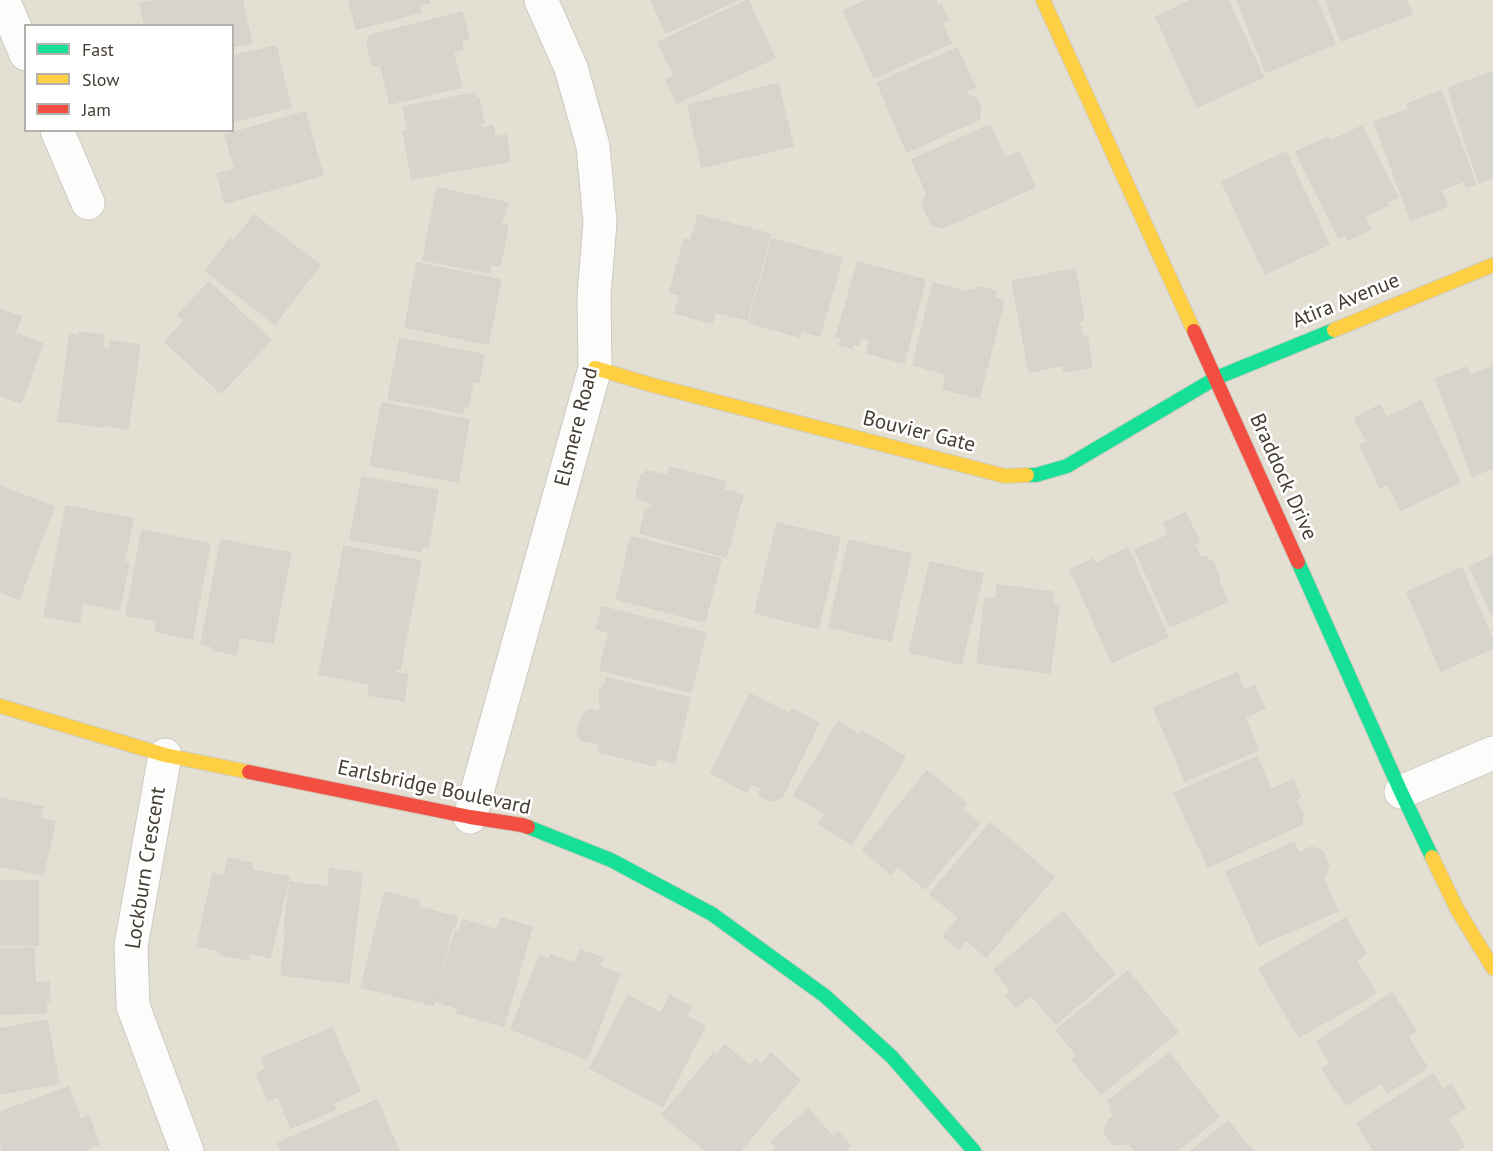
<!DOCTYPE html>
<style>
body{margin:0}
#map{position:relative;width:1493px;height:1151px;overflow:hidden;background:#eeede6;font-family:"PT Sans",sans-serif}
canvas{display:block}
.legend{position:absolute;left:24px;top:24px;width:210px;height:108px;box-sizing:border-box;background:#fff;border:2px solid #b4b1ad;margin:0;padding:8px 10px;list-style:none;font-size:18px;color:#443d33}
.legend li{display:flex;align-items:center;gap:12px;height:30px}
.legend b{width:30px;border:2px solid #b4b1ad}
</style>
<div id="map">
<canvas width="1493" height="1151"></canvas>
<ul class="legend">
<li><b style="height:8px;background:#16e098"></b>Fast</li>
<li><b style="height:8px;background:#ffcf43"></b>Slow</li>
<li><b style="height:8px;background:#f24e42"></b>Jam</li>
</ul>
</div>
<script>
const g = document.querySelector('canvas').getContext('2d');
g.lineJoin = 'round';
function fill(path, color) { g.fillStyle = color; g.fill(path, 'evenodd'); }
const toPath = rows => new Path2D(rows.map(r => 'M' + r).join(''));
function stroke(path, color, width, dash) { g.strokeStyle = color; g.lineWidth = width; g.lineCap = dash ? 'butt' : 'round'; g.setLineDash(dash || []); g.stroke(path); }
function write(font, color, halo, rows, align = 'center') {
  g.font = font + ' "PT Sans",sans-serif'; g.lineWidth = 5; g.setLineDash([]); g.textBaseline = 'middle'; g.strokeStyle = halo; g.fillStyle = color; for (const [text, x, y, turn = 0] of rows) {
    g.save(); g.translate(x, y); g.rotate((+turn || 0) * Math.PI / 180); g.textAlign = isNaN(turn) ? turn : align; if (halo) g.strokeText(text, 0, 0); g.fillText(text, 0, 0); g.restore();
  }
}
fill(toPath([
 [0,0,1493,0,1493,1151,0,1151],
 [26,26,232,26,232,130,26,130]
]), '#e3dfd3');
const building = toPath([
 [159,0,242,0,252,43,232,47,232,26,145,26,140,4,159,0],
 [349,0,429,0,430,3,419,5,421,12,356,29,349,0],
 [651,0,737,0,666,33,651,0],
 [748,0,775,58,677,103,666,80,674,76,658,42,748,0],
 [868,0,935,0,938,6,941,5,948,20,942,24,951,43,874,78,844,11,868,0],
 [1192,0,1228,0,1263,77,1197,107,1156,17,1192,0],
 [1237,0,1317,0,1335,44,1266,72,1237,0],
 [1326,0,1406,0,1412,14,1341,41,1326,0],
 [462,12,469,38,461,40,463,49,453,52,462,87,390,104,381,66,372,65,367,43,370,35,462,12],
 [276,46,291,107,232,122,232,56,276,46],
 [957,48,975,87,965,92,966,94,976,98,981,109,979,119,907,152,877,83,957,48],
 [1493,72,1493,178,1479,183,1448,88,1493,72],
 [778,84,793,146,702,167,688,105,778,84],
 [1441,91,1476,184,1466,187,1464,181,1441,190,1448,206,1411,220,1374,122,1409,109,1407,104,1441,91],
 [475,93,476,98,479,98,484,123,480,123,481,128,493,126,495,137,506,135,510,161,412,179,403,131,408,130,403,107,475,93],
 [305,112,323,175,225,203,217,174,235,169,225,135,305,112],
 [990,125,1005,158,1019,152,1035,187,942,228,931,224,922,204,927,194,912,160,990,125],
 [1362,126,1398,197,1387,202,1388,205,1364,217,1370,229,1348,240,1345,235,1339,238,1296,152,1328,137,1331,141,1362,126],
 [1286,152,1329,244,1265,274,1222,182,1286,152],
 [437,188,508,203,504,217,503,216,501,224,508,225,500,266,491,264,489,273,423,260,437,188],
 [254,215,320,265,275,324,206,271,230,239,234,241,254,215],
 [698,215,770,234,747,320,715,312,712,323,675,313,680,295,670,292,684,239,691,241,698,215],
 [772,239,842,258,820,336,801,330,800,337,749,323,772,239],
 [858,262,925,280,904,363,867,353,870,340,860,337,859,345,853,344,852,348,839,345,841,338,836,337,858,262],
 [417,263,501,280,488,344,405,327,417,263],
 [1075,269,1084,320,1079,321,1083,338,1087,336,1092,367,1064,372,1063,365,1029,372,1012,281,1075,269],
 [209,282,271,340,221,393,165,342,184,321,178,315,209,282],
 [933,283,969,292,970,289,977,291,978,287,996,291,994,298,1004,301,979,398,943,389,946,374,913,365,933,283],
 [0,309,21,317,15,333,43,344,21,403,0,396,0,309],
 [79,332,104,335,102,349,110,350,111,341,140,345,128,429,103,425,103,427,58,421,70,334,79,336,79,332],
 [400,338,484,355,479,382,473,381,468,407,464,406,462,413,388,399,400,338],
 [1467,367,1470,375,1493,367,1493,468,1472,476,1436,379,1467,367],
 [1421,401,1460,482,1401,510,1388,484,1380,488,1360,445,1367,442,1355,418,1380,405,1386,418,1421,401],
 [382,403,469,420,458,482,370,465,382,403],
 [670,467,726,482,724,490,743,495,726,557,640,533,646,510,649,510,649,506,652,507,653,503,639,499,636,495,641,475,647,471,667,475,670,467],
 [362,477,438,490,428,547,422,546,421,552,350,539,362,477],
 [0,486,54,507,19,599,0,592,0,486],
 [66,506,133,519,124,562,129,563,119,610,83,603,79,623,44,616,66,506],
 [1186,513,1199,542,1194,544,1201,558,1206,556,1209,561,1212,560,1220,579,1218,580,1228,601,1170,627,1135,550,1169,535,1164,523,1186,513],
 [777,523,840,538,818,629,755,613,777,523],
 [142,530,210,544,192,639,155,631,157,621,126,615,142,530],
 [631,537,721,559,705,622,616,599,631,537],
 [221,540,291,553,273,643,239,637,236,655,213,650,214,647,201,644,221,540],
 [849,540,911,554,891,641,829,627,849,540],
 [344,546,421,561,400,670,396,668,395,673,408,675,404,701,368,695,370,684,319,674,344,546],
 [1128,548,1168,637,1112,662,1070,570,1093,559,1095,564,1128,548],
 [1493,556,1493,617,1470,567,1493,556],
 [930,562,983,574,961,664,909,652,930,562],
 [1462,568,1493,641,1493,648,1441,671,1407,592,1462,568],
 [997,585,1053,592,1052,604,1059,605,1050,673,977,663,985,598,996,599,997,585],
 [602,607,706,633,691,692,600,670,609,632,596,629,602,607],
 [1237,673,1244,690,1255,686,1265,708,1245,717,1258,750,1185,781,1154,708,1237,673],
 [606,678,690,698,674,763,657,758,655,766,598,752,600,744,581,740,577,731,583,714,590,710,604,714,604,712,599,711,602,705,600,703,599,692,604,684,606,684,606,678],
 [750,694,790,714,792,709,819,723,782,797,771,801,759,795,761,788,751,783,747,792,711,773,750,694],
 [838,722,860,735,862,731,905,757,852,844,819,824,826,814,794,795,838,722],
 [1257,757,1271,790,1293,780,1300,797,1296,800,1303,815,1302,824,1208,867,1174,793,1257,757],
 [927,771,966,803,962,809,979,824,925,889,897,866,891,874,863,850,927,771],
 [0,798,43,807,40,818,55,821,43,875,0,866,0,798],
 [990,823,1054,877,986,957,966,940,959,949,943,936,959,918,930,894,990,823],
 [1294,843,1299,853,1312,847,1323,852,1329,865,1326,874,1322,876,1338,911,1259,945,1226,872,1294,843],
 [228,858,253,864,252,870,289,877,270,958,249,953,248,960,219,954,220,951,197,946,213,873,224,876,228,858],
 [330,869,362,873,349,983,281,975,286,929,284,929,290,882,328,887,330,869],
 [0,881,38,881,38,945,0,945,0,881],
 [385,892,420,901,418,907,457,917,455,927,452,927,433,1005,361,987,385,892],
 [1063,912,1115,974,1056,1024,1031,995,1016,1007,1006,995,1011,990,994,970,1063,912],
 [501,918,532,927,504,1026,457,1013,458,1008,435,1001,455,931,459,932,463,920,497,930,501,918],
 [1346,918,1366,954,1356,960,1376,993,1299,1037,1259,969,1346,918],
 [34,948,35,983,49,982,50,1001,45,1001,46,1013,0,1014,0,949,34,948],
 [580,950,603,958,599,966,620,974,587,1059,511,1029,540,955,549,959,551,955,575,964,580,950],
 [1128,971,1178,1032,1101,1094,1072,1059,1077,1055,1056,1030,1128,971],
 [1392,993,1416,1031,1407,1036,1427,1067,1387,1093,1381,1083,1346,1105,1322,1069,1331,1063,1317,1042,1392,993],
 [670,995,691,1007,686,1016,705,1026,663,1107,590,1068,628,996,661,1013,670,995],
 [47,1020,59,1083,0,1094,0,1029,47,1020],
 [332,1028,360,1091,333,1103,336,1109,291,1128,278,1097,268,1100,257,1074,263,1071,263,1070,266,1068,261,1058,332,1028],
 [725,1045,750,1066,756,1059,762,1064,771,1053,800,1080,740,1151,706,1151,662,1115,714,1053,717,1055,725,1045],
 [1169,1053,1219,1117,1177,1151,1135,1151,1128,1143,1127,1144,1114,1145,1104,1132,1108,1121,1114,1116,1110,1110,1113,1107,1108,1101,1169,1053],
 [1433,1074,1443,1090,1451,1085,1465,1108,1448,1118,1464,1146,1456,1151,1374,1151,1357,1123,1433,1074],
 [69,1087,80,1119,89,1116,99,1144,81,1151,3,1151,0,1144,0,1112,69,1087],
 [377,1100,399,1151,282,1151,278,1143,377,1100],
 [808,1109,833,1137,838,1132,850,1145,846,1148,848,1151,773,1151,777,1148,771,1142,808,1109],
 [1228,1121,1252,1151,1191,1151,1228,1121]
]);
fill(building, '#d6d4cd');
stroke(building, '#d6d3cc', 1.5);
const street = toPath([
 [3,0,26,54],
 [57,130,88,203],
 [165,755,131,946,133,1006,187,1151],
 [1401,792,1493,753],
 [470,817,595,368,594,296,600,222,593,146,571,68,541,0]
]);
const fast = toPath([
 [1027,475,1036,475,1067,466,1216,378,1334,330],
 [1298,562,1401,792,1432,857],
 [528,827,611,860,712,914,825,996,892,1057,974,1151]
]);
const slow = toPath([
 [1043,0,1194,331],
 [1334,330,1493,265],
 [595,368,652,385,1005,476,1027,475],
 [0,706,165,755,249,772],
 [1432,857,1457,909,1493,968]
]);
const jam = toPath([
 [1194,331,1298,562],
 [249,772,470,817,522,825,528,827]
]);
stroke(street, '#cbc9c2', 35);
stroke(fast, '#cfccbe', 16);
stroke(slow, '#cfccbe', 16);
stroke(jam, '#cfccbe', 16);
stroke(street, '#fcfcfb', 33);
stroke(fast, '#16e098', 14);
stroke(slow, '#ffcf43', 14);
stroke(jam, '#f24e42', 14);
write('21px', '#443d33', '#fff', [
 ["Atira Avenue",1346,301,-22],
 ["Elsmere Road",577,427,-76],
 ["Bouvier Gate",919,432,14],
 ["Braddock Drive",1283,477,66],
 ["Earlsbridge Boulevard",434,788,12],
 ["Lockburn Crescent",146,868,-81]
]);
</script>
